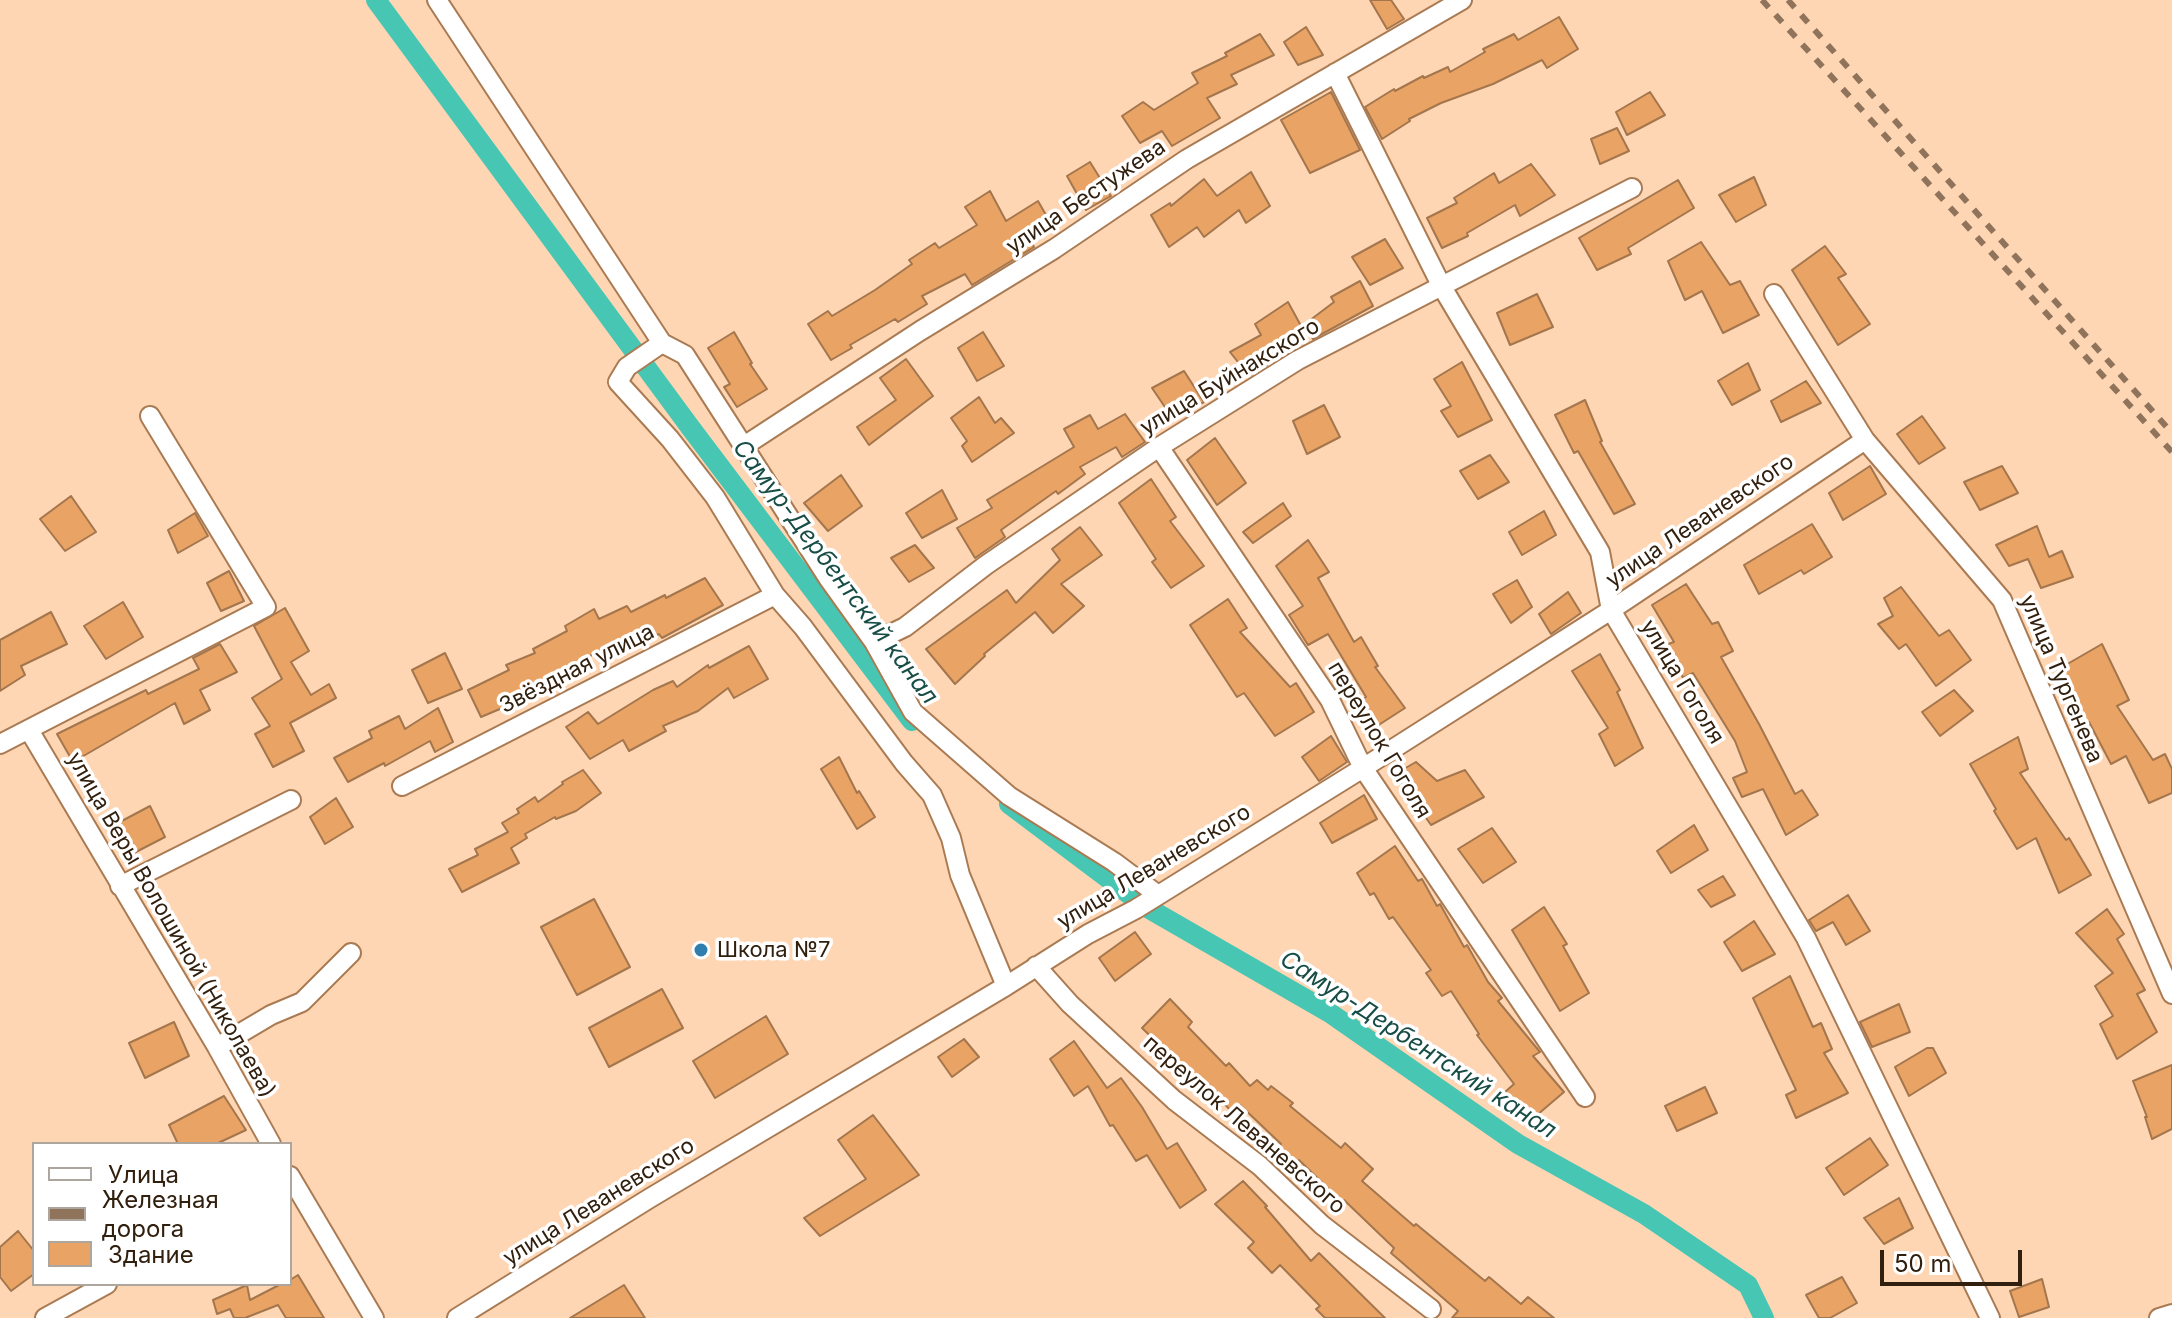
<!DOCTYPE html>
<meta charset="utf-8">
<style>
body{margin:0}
#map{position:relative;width:2172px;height:1318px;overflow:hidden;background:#ffd6b4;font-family:Inter,sans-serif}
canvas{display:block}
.legend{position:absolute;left:32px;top:1142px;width:260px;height:144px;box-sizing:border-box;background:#fff;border:2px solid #ada69f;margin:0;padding:10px 14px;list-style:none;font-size:24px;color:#32200f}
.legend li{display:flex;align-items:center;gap:16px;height:40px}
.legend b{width:40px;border:2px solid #ada69f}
.scale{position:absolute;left:1880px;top:1250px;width:142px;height:36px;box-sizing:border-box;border:4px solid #32200f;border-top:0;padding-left:10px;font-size:24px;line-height:28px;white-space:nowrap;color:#32200f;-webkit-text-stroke:6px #fff;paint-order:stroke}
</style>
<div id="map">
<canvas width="2172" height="1318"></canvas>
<ul class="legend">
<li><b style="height:10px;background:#fff"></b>Улица</li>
<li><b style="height:10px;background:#90735b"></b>Железная дорога</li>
<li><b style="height:22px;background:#e9a365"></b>Здание</li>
</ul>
<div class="scale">50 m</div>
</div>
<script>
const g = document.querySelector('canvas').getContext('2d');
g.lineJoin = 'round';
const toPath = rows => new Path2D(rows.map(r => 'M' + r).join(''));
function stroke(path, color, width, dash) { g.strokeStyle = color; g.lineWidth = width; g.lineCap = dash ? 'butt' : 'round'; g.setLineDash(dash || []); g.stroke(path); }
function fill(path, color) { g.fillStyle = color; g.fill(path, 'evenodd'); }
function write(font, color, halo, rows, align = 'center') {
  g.font = font + ' Inter,sans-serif'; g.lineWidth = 7; g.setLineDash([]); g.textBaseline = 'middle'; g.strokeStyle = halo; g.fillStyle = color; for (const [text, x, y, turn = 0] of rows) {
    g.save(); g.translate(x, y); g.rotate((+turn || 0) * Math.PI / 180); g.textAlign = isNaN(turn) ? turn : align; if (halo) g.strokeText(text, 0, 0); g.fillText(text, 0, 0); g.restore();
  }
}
stroke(toPath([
 [376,0,690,427,912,721],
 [1009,804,1146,907,1330,1013,1518,1144,1644,1214,1748,1285,1764,1318]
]), '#47c6b3', 20);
const building = toPath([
 [1370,0,1391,0,1404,19,1387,29,1370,0],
 [1559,17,1578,49,1547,68,1542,60,1493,84,1441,103,1409,119,1410,121,1382,139,1365,107,1394,89,1395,91,1423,76,1424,78,1448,67,1450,72,1485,52,1483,49,1514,34,1518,40,1559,17],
 [1306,27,1323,55,1298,65,1284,42,1306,27],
 [1260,34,1274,55,1231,75,1237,84,1207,98,1220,118,1172,146,1162,131,1140,143,1122,116,1143,102,1154,110,1198,83,1192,73,1227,56,1225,53,1260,34],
 [1331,92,1360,150,1310,173,1281,120,1331,92],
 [1650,92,1665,115,1627,135,1616,112,1650,92],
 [1617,128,1629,151,1600,164,1591,139,1617,128],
 [1090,162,1111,196,1086,210,1067,176,1090,162],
 [1531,164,1555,195,1520,216,1515,205,1467,233,1468,236,1442,248,1427,218,1457,203,1454,198,1494,173,1499,183,1531,164],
 [1251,172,1270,206,1246,223,1239,210,1204,237,1197,227,1169,247,1151,215,1170,203,1171,206,1204,179,1217,196,1251,172],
 [1754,177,1766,205,1736,222,1719,195,1754,177],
 [1678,180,1694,208,1628,248,1631,254,1597,270,1579,238,1678,180],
 [990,191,1006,221,1038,201,1050,222,1028,236,1034,247,972,285,965,274,922,296,927,304,898,322,895,319,850,345,852,348,831,360,808,324,828,311,832,316,875,290,912,264,909,260,935,243,939,248,977,225,965,207,990,191],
 [1385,239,1403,268,1370,285,1352,257,1385,239],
 [1701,242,1730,285,1740,281,1759,315,1723,333,1702,291,1685,300,1668,261,1701,242],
 [1825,246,1846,274,1838,278,1870,324,1838,345,1792,270,1825,246],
 [1360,281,1373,306,1313,339,1305,324,1334,302,1331,297,1360,281],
 [1537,294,1553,327,1510,345,1497,313,1537,294],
 [1288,302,1306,335,1267,355,1272,362,1249,376,1230,352,1261,335,1255,324,1288,302],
 [734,332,752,363,750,364,767,389,737,407,724,387,730,384,708,348,734,332],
 [983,332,1004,366,977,381,958,348,983,332],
 [906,359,933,396,869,445,857,427,896,400,880,378,906,359],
 [1462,362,1492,420,1458,437,1441,411,1451,406,1434,379,1462,362],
 [1748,363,1760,390,1732,405,1718,381,1748,363],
 [1184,371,1204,402,1173,419,1152,388,1184,371],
 [1806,381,1821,403,1781,422,1771,401,1806,381],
 [979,397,995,423,1001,418,1014,433,972,462,962,446,967,441,951,418,979,397],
 [1585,400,1602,441,1600,442,1635,504,1614,514,1578,451,1574,453,1555,415,1585,400],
 [1324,405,1340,437,1307,454,1293,421,1324,405],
 [1125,414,1145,442,1122,457,1116,447,1080,467,1085,474,1058,494,1056,491,1001,530,1005,537,975,558,957,528,992,508,987,500,1074,447,1064,429,1090,415,1098,429,1125,414],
 [1922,416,1945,448,1919,464,1897,434,1922,416],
 [1215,438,1246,483,1217,505,1187,460,1215,438],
 [1490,455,1509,482,1478,499,1460,471,1490,455],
 [1870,466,1886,494,1843,520,1829,493,1870,466],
 [2002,466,2018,493,1980,510,1964,482,2002,466],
 [841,475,862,506,828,531,804,503,841,475],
 [1151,479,1176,517,1170,521,1204,566,1171,588,1152,562,1156,559,1119,503,1151,479],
 [942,490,957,519,922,538,906,513,942,490],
 [71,496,96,532,65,551,40,519,71,496],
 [1283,503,1291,516,1253,543,1243,532,1283,503],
 [1544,511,1556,535,1522,555,1509,532,1544,511],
 [195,513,208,536,178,553,168,530,195,513],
 [1812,524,1832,557,1804,574,1801,570,1759,594,1744,565,1812,524],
 [2037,526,2049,557,2062,551,2073,577,2041,588,2028,559,2009,566,1996,545,2037,526],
 [1080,527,1102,555,1061,584,1084,606,1053,633,1035,612,984,654,985,656,955,684,926,649,1007,590,1016,603,1060,560,1052,549,1080,527],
 [1308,540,1329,572,1318,578,1354,642,1361,637,1378,666,1375,667,1405,708,1374,728,1357,703,1366,697,1328,634,1308,645,1289,615,1303,606,1276,566,1308,540],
 [915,545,934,568,909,582,891,558,915,545],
 [229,571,244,601,221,611,207,583,229,571],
 [705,578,723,605,662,638,659,634,623,651,618,641,545,680,549,688,513,701,514,703,481,717,468,690,509,670,506,665,535,653,533,649,567,631,565,626,594,609,599,619,627,606,631,612,665,595,666,598,705,578],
 [1517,580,1532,607,1511,623,1493,594,1517,580],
 [1686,584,1712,624,1718,622,1733,651,1721,657,1759,724,1795,794,1802,790,1818,815,1786,835,1763,789,1742,797,1733,778,1747,772,1735,741,1693,673,1683,678,1668,644,1674,642,1652,605,1686,584],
 [1901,587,1939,636,1949,630,1971,660,1936,686,1906,644,1899,649,1878,624,1893,616,1884,598,1901,587],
 [1568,592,1581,613,1551,634,1539,614,1568,592],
 [1228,599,1247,628,1240,632,1290,687,1296,683,1314,712,1275,736,1244,693,1237,697,1190,625,1228,599],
 [123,602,143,637,106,659,84,626,123,602],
 [285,608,309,651,291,662,311,695,329,684,336,698,290,723,304,751,273,767,255,734,270,726,252,698,282,679,254,626,285,608],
 [51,612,67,644,21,666,25,675,0,691,0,640,51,612],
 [220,644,237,672,200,690,210,710,184,724,175,703,73,762,57,734,146,690,148,694,199,669,193,658,220,644],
 [2102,644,2129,700,2117,706,2153,760,2165,754,2172,769,2172,793,2149,803,2126,756,2111,764,2089,722,2083,725,2057,670,2102,644],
 [749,646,768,679,734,698,728,688,698,711,663,726,666,731,629,751,623,740,590,759,566,727,588,712,598,724,653,690,673,681,677,687,708,665,709,668,749,646],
 [445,653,462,689,428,703,412,670,445,653],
 [1600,654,1620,690,1617,692,1643,748,1615,766,1599,734,1608,728,1572,671,1600,654],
 [1954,690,1973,711,1940,736,1922,712,1954,690],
 [438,708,453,742,435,752,430,741,385,766,384,763,348,782,334,758,372,738,369,731,399,716,405,729,438,708],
 [1331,736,1347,762,1319,781,1302,757,1331,736],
 [2018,737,2028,769,2020,773,2066,840,2069,838,2091,875,2059,893,2036,838,2017,849,1994,811,1996,809,1970,764,2018,737],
 [839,757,857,793,859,791,875,817,857,829,821,769,839,757],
 [1416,762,1437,781,1465,770,1484,797,1431,825,1395,774,1416,762],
 [583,770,601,793,576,811,556,819,555,817,525,834,527,838,511,848,519,863,462,892,449,869,478,855,475,849,508,832,502,823,519,813,517,809,535,797,538,802,563,784,562,782,583,770],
 [1364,795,1377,819,1332,843,1320,823,1364,795],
 [336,798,353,827,325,844,310,817,336,798],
 [150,806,165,837,134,853,118,823,150,806],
 [1694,825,1708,850,1671,873,1657,851,1694,825],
 [1492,828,1516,862,1483,883,1458,849,1492,828],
 [1395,846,1418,881,1422,879,1437,906,1440,904,1464,947,1467,945,1488,982,1502,998,1498,1001,1540,1052,1533,1056,1564,1092,1530,1121,1505,1092,1514,1084,1477,1035,1479,1034,1451,991,1442,996,1426,973,1431,970,1393,917,1389,919,1374,893,1370,895,1357,873,1395,846],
 [1723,876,1735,895,1711,907,1698,890,1723,876],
 [1848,895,1870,931,1846,945,1833,922,1816,931,1809,920,1848,895],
 [594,899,630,967,577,995,541,927,594,899],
 [1544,907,1567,944,1563,946,1589,993,1560,1011,1512,930,1544,907],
 [2107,909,2124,934,2117,939,2145,990,2137,994,2157,1032,2117,1059,2100,1024,2113,1016,2095,986,2113,973,2076,933,2107,909],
 [1754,921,1775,954,1742,971,1724,942,1754,921],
 [1135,932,1151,954,1115,981,1099,958,1135,932],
 [1790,976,1813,1027,1821,1023,1832,1049,1824,1053,1848,1093,1796,1118,1786,1095,1796,1090,1753,998,1790,976],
 [662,989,683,1028,609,1067,589,1028,662,989],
 [1170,999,1192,1022,1188,1027,1226,1066,1229,1063,1250,1086,1257,1080,1268,1090,1271,1086,1293,1103,1290,1106,1341,1148,1345,1143,1373,1169,1362,1181,1414,1226,1416,1224,1485,1281,1489,1277,1521,1304,1528,1297,1554,1318,1452,1318,1458,1311,1391,1253,1394,1248,1344,1200,1342,1202,1299,1160,1293,1167,1275,1150,1281,1144,1240,1105,1233,1113,1196,1074,1190,1081,1169,1058,1171,1056,1142,1028,1170,999],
 [1899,1004,1910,1032,1872,1047,1860,1022,1899,1004],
 [766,1016,788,1054,715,1098,693,1061,766,1016],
 [174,1022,189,1056,145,1078,129,1043,174,1022],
 [964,1039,979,1057,952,1077,938,1057,964,1039],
 [1074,1041,1107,1088,1121,1078,1142,1107,1167,1149,1177,1143,1206,1190,1180,1208,1147,1155,1136,1161,1113,1125,1110,1126,1088,1086,1074,1096,1050,1059,1074,1041],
 [1927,1048,1933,1048,1946,1073,1909,1096,1895,1067,1927,1048],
 [2172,1065,2172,1129,2152,1139,2145,1117,2147,1117,2133,1081,2172,1065],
 [1705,1087,1717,1113,1677,1131,1665,1106,1705,1087],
 [224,1096,246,1130,216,1144,178,1144,169,1125,224,1096],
 [873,1115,919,1175,820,1236,804,1218,866,1179,838,1140,873,1115],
 [1870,1138,1888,1165,1844,1195,1826,1168,1870,1138],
 [1243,1181,1267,1206,1265,1207,1311,1261,1319,1253,1385,1318,1325,1318,1316,1309,1320,1306,1280,1265,1272,1273,1248,1248,1254,1242,1215,1204,1243,1181],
 [1899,1198,1913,1228,1884,1244,1864,1218,1899,1198],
 [18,1231,34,1251,34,1274,11,1291,0,1277,0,1247,18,1231],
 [298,1275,324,1318,286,1318,278,1305,245,1318,234,1318,230,1309,217,1314,213,1300,247,1285,250,1300,281,1284,290,1284,290,1280,298,1275],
 [1842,1277,1857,1303,1830,1318,1819,1318,1806,1295,1842,1277],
 [2042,1279,2049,1307,2019,1317,2010,1291,2042,1279],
 [624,1285,645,1318,570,1318,624,1285]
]);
fill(building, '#e9a365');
stroke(building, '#a4764d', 2);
const street = toPath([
 [437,0,662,343],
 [1335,73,1442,287,1600,552,1611,610,1806,938,1990,1318],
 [1774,294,1865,440,2002,600,2172,994],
 [744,446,920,331,1054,249,1187,159,1462,0],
 [1159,447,1330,700,1363,768,1585,1097],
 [874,642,905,627,986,565,1159,447,1298,360,1632,188],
 [29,730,217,1047,271,1144],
 [0,744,266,607,150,416],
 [402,786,775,595],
 [120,886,291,800],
 [1036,966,1070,1004,1174,1100,1260,1166,1322,1225,1431,1309],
 [1006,986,960,875,951,838,932,795,904,763,803,627,775,595,715,497,670,439,618,382,627,367,662,343,685,355,828,578,874,642,913,712,1009,796,1114,862,1158,895],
 [217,1047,271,1015,302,1002,351,953],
 [290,1176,374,1318],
 [45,1318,107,1284],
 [457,1318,650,1198,1006,986,1088,934,1136,909,1363,768,1611,610,1865,440],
 [2159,1318,2172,1314]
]);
stroke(street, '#aa7b53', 22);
stroke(street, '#fff', 18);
stroke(toPath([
 [1762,0,2172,452],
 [1788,0,2172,433]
]), '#90735b', 6, [10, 10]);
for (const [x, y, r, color] of [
 [701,950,8,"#307daf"]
]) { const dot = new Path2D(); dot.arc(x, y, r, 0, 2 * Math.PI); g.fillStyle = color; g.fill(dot); stroke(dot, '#fff', 3); }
write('22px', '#32200f', '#fff', [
 ["улица Бестужева",1086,197,-34],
 ["улица Буйнакского",1230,377,-31],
 ["улица Леваневского",1700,521,-34],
 ["Звёздная улица",577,669,-27],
 ["улица Тургенева",2061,679,67],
 ["улица Гоголя",1682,682,59],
 ["переулок Гоголя",1379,740,59],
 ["улица Леваневского",1154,867,-31],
 ["улица Веры Волошиной (Николаева)",171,925,60],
 ["переулок Леваневского",1244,1125,41],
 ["улица Леваневского",599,1202,-32]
]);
write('22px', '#32200f', '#fff', [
 ["Школа №7",717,950]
], 'left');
write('italic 24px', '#174d45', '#fff', [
 ["Самур-Дербентский канал",835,572,53],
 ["Самур-Дербентский канал",1418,1045,33]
]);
</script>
